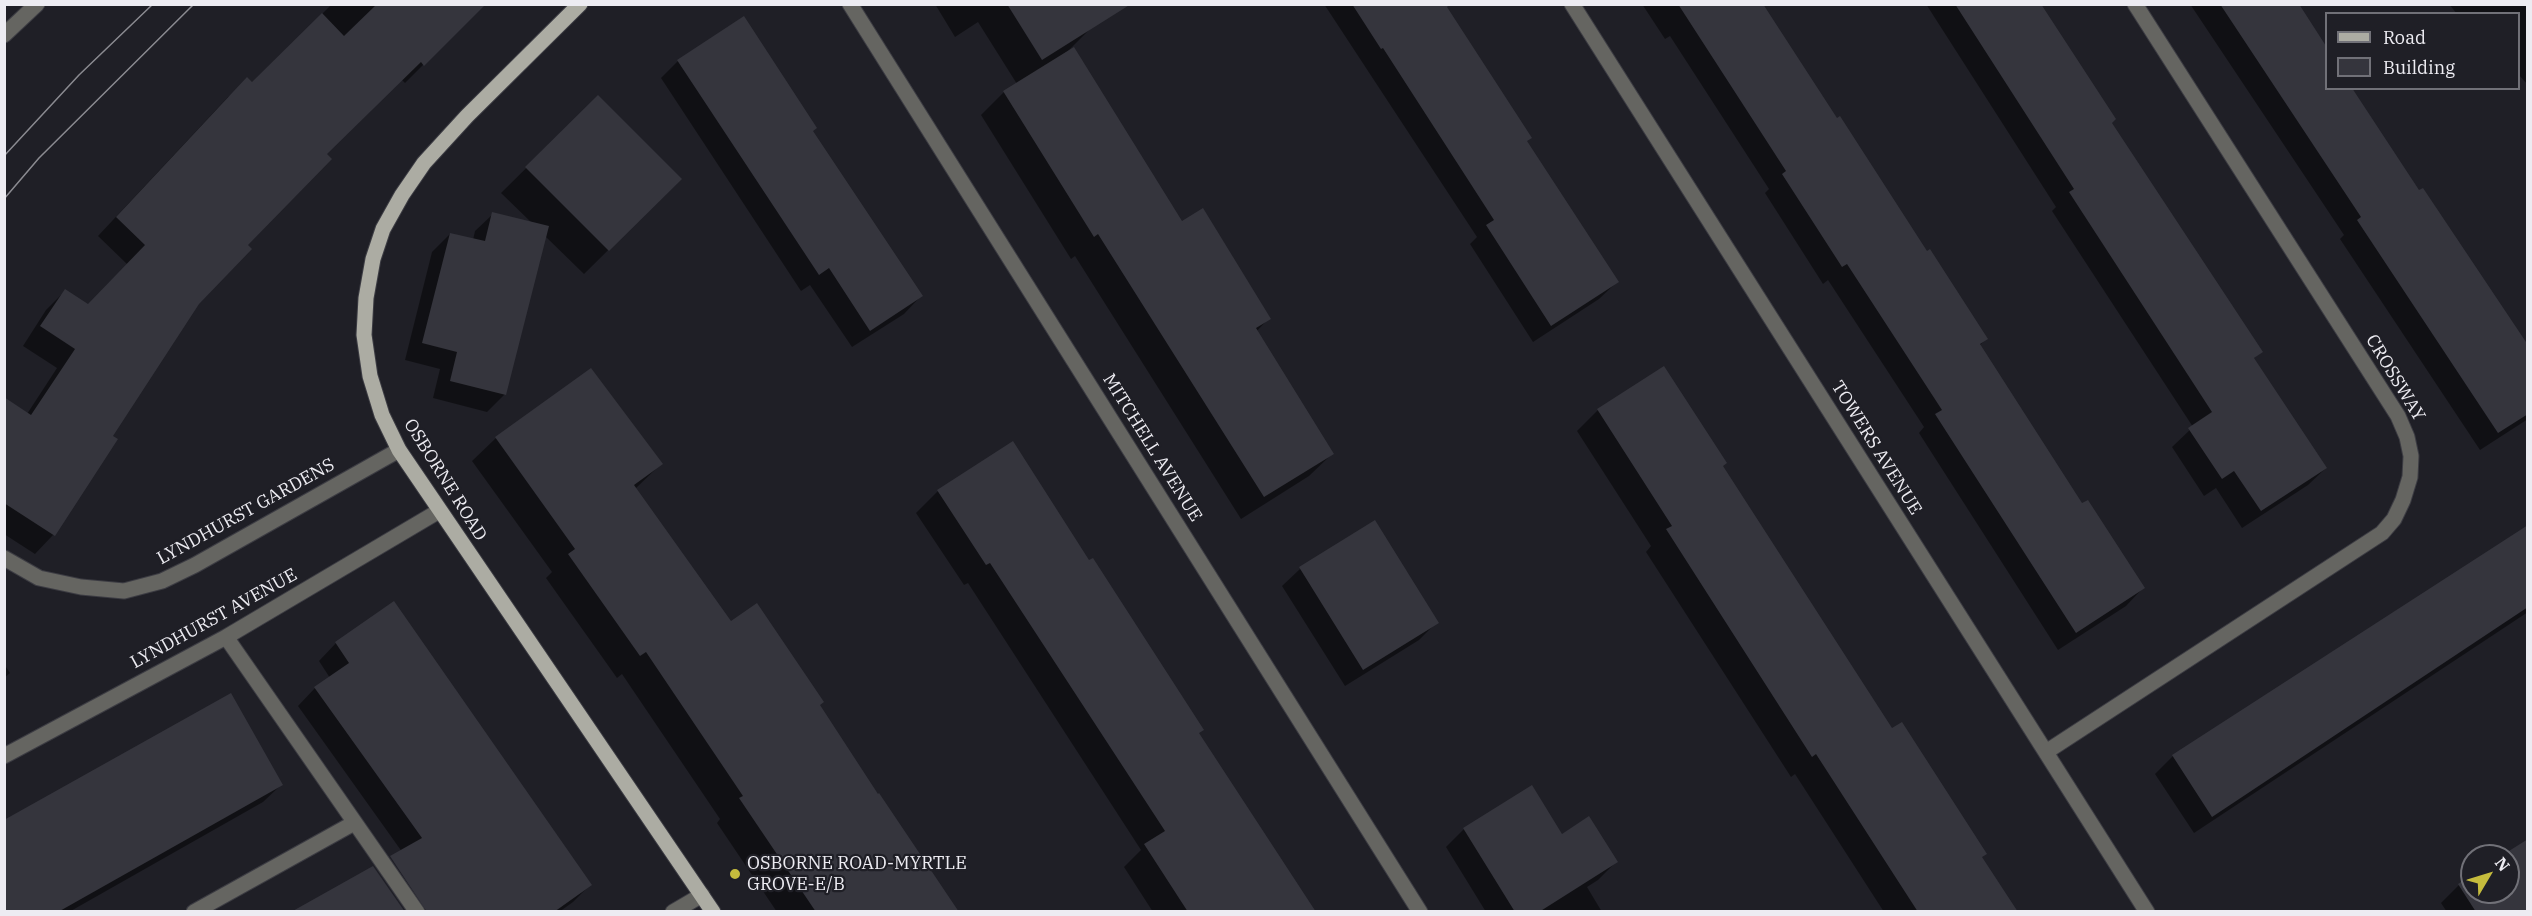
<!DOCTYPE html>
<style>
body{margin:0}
#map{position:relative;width:2532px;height:916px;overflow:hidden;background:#1f1f26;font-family:"IBM Plex Serif",serif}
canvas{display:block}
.frame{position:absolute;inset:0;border:6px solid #edecf2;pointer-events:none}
.legend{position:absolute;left:2325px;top:12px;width:195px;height:78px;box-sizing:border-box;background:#1f1f26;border:2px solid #717178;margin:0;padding:8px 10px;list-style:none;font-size:18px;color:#edecf2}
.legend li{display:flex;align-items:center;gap:12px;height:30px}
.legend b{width:30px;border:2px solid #717178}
.north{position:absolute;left:2460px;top:844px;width:60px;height:60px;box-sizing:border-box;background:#1f1f26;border:2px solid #717178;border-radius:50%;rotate:52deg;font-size:16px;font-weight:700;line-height:24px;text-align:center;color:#edecf2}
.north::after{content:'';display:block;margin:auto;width:21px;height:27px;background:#c6bc3d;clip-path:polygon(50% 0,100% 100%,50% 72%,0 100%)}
</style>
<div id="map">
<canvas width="2532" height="916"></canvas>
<div class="frame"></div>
<ul class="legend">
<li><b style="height:8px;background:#acaca3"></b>Road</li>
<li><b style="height:16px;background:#35353d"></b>Building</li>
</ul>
<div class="north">N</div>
</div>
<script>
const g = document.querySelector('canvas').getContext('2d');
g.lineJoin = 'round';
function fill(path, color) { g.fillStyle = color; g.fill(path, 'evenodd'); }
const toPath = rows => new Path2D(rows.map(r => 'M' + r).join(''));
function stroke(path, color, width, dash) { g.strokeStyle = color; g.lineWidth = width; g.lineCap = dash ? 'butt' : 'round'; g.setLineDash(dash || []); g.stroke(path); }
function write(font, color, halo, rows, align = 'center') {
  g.font = font + ' "IBM Plex Serif",serif'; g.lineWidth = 4.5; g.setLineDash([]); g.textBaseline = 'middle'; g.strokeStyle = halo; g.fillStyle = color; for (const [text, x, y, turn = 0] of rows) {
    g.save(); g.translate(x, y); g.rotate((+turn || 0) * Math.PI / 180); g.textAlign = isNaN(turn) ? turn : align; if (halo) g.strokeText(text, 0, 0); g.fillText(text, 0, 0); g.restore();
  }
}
fill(toPath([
 [332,4,484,4,405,83,401,79,325,154,198,303,111,436,53,535,35,554,4,534,4,399,27,414,57,368,23,346,46,310,65,291,88,306,128,265,98,236,228,97,252,84],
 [935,4,1076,4,1091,28,1067,52,1181,223,1269,318,1256,332,1332,454,1309,476,1241,519,1075,256,1071,259,981,115,1004,92,1017,84,978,22,955,37],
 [1324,4,1449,4,1446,8,1525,142,1617,282,1599,299,1533,342,1470,244,1477,237],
 [1642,4,1761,4,1836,120,1986,339,1979,346,2082,505,2143,588,2126,606,2058,650,1919,433,1924,427,1828,280,1823,284,1765,193,1769,189,1670,36,1665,39],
 [1926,4,2042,4,2040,6,2110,123,2261,352,2253,359,2326,468,2308,485,2242,528,2216,488,2204,496,2172,447,2193,427,2052,211,2056,207],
 [2190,4,2296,4,2326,51,2326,88,2419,192,2528,348,2528,419,2480,450,2340,239,2344,235],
 [2449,4,2528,4,2528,85,2518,74,2518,14,2457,14],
 [678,61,812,131,921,296,904,314,852,347,810,285,801,291,661,78],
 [598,97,680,179,584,274,545,236,505,394,487,412,433,398,440,369,405,360,432,252,450,234,473,240,475,231,493,214,533,224,501,193],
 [591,370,661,464,635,489,731,623,819,705,877,796,958,912,777,912,717,823,720,819,622,674,617,678,546,578,552,572,472,461,496,438],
 [1598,410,1891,730,2016,912,1884,912,1795,774,1791,777,1646,552,1651,546,1577,431],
 [938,491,1198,733,1311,912,1153,912,1124,867,1141,850,968,583,964,585,916,513],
 [2528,527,2528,612,2194,833,2155,774,2173,756],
 [1300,569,1437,622,1419,640,1345,686,1282,586],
 [336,643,590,885,573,902,559,912,440,912,405,856,298,706,315,688,330,678,319,661],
 [4,664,10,673,4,678],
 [281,785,263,802,69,912,4,912],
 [1532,787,1561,836,1616,862,1598,880,1587,887,1602,912,1486,912,1446,847,1464,829],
 [2528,841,2528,912,2447,912,2441,903,2459,885,2472,877,2472,892,2508,892,2508,856,2504,856]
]), '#0007');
fill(toPath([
 [377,4,486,4,424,66,421,62,327,154,332,159,248,245,252,249,199,304,113,436,118,439,55,536,4,503,4,397,31,415,75,349,40,326,65,289,88,304,145,245,116,217,247,77,252,82,322,13,344,36],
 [1007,4,1131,4,1042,60],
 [1352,4,1450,4,1447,7,1532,138,1527,141,1619,282,1551,326,1486,225,1494,220,1383,48,1381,49],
 [1678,4,1763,4,1837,118,1840,116,1927,251,1930,249,1988,339,1980,344,2082,503,2088,500,2145,588,2076,633,1935,414,1942,410,1847,264,1842,267,1782,174,1786,171],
 [1955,4,2041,4,2116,119,2112,123,2263,352,2254,358,2327,468,2261,511,2234,471,2222,479,2188,428,2212,412,2069,192,2074,189],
 [2220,4,2299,4,2326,46,2326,88,2352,88,2419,190,2423,188,2528,345,2528,414,2498,433,2357,220,2361,217],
 [744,16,817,128,813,131,923,296,870,331,829,268,819,275,677,60],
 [1074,47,1182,221,1203,208,1271,319,1256,328,1334,454,1264,497,1098,234,1094,237,1003,91],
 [598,95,682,179,609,251,525,167],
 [492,212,549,226,506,395,450,381,457,352,422,343,450,233,485,241],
 [1664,366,1727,463,1723,466,1892,728,1902,722,1987,854,1982,857,2018,912,1918,912,1816,754,1812,757,1666,529,1672,526,1597,409],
 [591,368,663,464,634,485,731,621,757,603,824,702,820,705,878,794,879,793,959,912,816,912,739,798,743,796,646,652,640,656,568,554,575,549,495,437],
 [1013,441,1089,560,1093,558,1204,730,1199,733,1316,912,1188,912,1144,844,1165,831,990,563,986,565,937,490],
 [1375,520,1439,623,1363,670,1299,567],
 [2528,525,2528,607,2212,817,2172,755],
 [394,601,592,885,554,912,427,912,390,856,422,838,314,687,349,663,335,642],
 [231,693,283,785,58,912,4,912,4,820],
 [1532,785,1562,834,1589,816,1618,862,1539,912,1515,912,1463,828],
 [2528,839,2528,912,2476,912,2458,884,2472,875,2472,892,2508,892,2508,856,2501,856],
 [373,866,405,912,291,912]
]), '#35353d');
const minor = toPath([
 [850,4,1420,912],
 [1572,4,2147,912],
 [4,35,37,4],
 [4,558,39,578,81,587,124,591,162,581,195,565,399,450],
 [226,637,417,912],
 [2046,752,2382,533,2394,519,2403,500,2410,477,2411,456,2407,437,2398,416,2135,4],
 [4,756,226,637,439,511],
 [194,912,354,823],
 [673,912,702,895]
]);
const major = toPath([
 [580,4,467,116,424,163,402,195,383,229,373,259,366,298,364,335,370,376,382,415,399,450,713,912]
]);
stroke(minor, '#3c3c43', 17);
stroke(major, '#3c3c43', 17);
stroke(minor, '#656561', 15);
stroke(major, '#acaca3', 15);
stroke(toPath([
 [4,156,79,75,153,4],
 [4,199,39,158,194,4]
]), '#8b8b91', 1.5);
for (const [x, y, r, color] of [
 [735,874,6,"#c6bc3d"]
]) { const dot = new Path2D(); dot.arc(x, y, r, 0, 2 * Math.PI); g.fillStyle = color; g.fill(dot); stroke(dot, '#1f1f26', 2); }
write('18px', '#edecf2', '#1f1f26', [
 ["CROSSWAY",2395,378,59],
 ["MITCHELL AVENUE",1152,448,58],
 ["TOWERS AVENUE",1876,448,58],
 ["OSBORNE ROAD",445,480,58],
 ["LYNDHURST GARDENS",246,512,-29],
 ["LYNDHURST AVENUE",214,619,-29]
]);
write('18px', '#edecf2', '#1f1f26', [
 ["OSBORNE ROAD-MYRTLE",747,864],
 ["GROVE-E/B",747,885]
], 'left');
</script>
